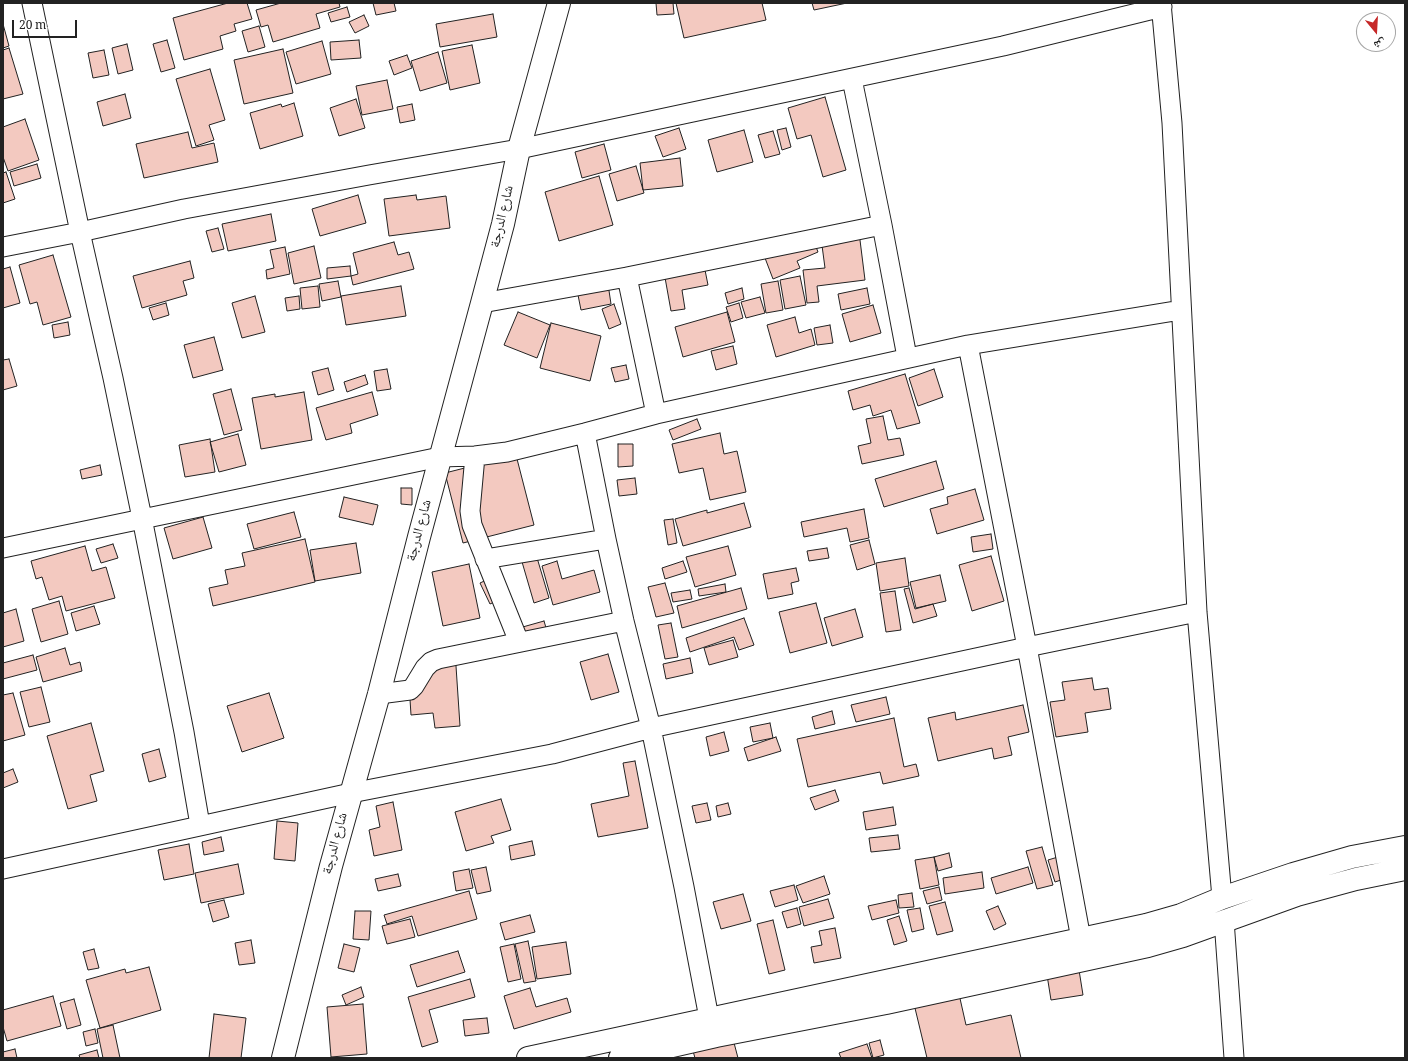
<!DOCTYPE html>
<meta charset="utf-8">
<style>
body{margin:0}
#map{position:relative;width:1408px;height:1061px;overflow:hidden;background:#fff;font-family:Georgia,"Noto Naskh Arabic",serif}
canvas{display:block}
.frame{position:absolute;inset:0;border:4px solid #222;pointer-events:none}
.north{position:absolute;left:1356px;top:12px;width:40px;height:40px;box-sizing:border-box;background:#fff;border:1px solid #a7a7a7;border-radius:50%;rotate:162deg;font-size:11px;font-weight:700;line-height:16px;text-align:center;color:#222}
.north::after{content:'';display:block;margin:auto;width:14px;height:18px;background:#c62828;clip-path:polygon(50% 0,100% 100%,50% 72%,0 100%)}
.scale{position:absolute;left:12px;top:20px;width:65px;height:18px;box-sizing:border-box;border:2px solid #222;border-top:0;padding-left:5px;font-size:12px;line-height:14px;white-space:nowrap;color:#222;-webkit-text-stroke:3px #fff;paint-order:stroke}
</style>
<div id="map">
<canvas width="1408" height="1061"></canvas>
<div class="frame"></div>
<div class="north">ش</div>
<div class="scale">20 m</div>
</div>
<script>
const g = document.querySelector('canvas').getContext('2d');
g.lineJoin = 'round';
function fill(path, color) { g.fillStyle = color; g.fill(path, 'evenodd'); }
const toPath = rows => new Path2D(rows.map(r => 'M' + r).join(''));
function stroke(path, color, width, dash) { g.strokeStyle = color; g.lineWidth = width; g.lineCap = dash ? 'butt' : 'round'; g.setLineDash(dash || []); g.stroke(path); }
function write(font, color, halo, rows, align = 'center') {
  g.font = font + ' Georgia,"Noto Naskh Arabic",serif'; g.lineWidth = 3; g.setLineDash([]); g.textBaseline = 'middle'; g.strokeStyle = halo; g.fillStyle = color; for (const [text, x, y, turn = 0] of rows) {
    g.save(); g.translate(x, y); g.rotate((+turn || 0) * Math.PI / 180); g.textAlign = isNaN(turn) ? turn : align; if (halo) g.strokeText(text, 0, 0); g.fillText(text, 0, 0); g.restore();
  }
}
const building = toPath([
 [228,3,247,3,252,19,234,24,236,31,220,36,223,49,184,60,173,18,228,3],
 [281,3,339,3,340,7,316,14,320,28,273,42,268,25,261,27,256,10,281,3],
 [373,3,394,3,396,11,376,15,373,3],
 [656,3,673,3,674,14,657,15,656,3],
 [676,3,762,3,766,20,684,38,676,3],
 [812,3,847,3,814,10,812,3],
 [347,7,350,17,331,22,328,13,347,7],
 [493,14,497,37,440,47,436,24,493,14],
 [364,15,369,26,355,33,349,22,364,15],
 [3,24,9,46,3,48,3,24],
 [259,26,265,47,248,52,242,31,259,26],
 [167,40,175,68,161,72,153,44,167,40],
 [359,40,361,58,331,60,330,42,359,40],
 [322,41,331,74,296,84,286,52,322,41],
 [127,44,133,70,118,74,112,48,127,44],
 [472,45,480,83,450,90,442,51,472,45],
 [9,48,23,94,3,99,3,50,9,48],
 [283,49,293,93,244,104,234,60,283,49],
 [104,50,109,75,93,78,88,53,104,50],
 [438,52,447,83,420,91,411,61,438,52],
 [407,55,412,68,394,75,389,61,407,55],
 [210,69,225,120,209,125,214,140,196,146,176,79,210,69],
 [387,80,393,109,362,115,356,86,387,80],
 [125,94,131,118,103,126,97,102,125,94],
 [825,97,846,170,823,177,811,135,797,139,788,108,825,97],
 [356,99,365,128,339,136,330,108,356,99],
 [294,103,303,136,260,149,250,113,281,104,282,107,294,103],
 [412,104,415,120,400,123,397,107,412,104],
 [25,119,39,160,8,171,3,157,3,127,25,119],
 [679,128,686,149,663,157,655,136,679,128],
 [786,128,791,147,782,150,777,130,786,128],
 [744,130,753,162,717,172,708,140,744,130],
 [773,131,780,154,765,158,758,135,773,131],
 [188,132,192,148,214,143,218,162,144,178,136,144,188,132],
 [604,144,611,170,582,178,575,152,604,144],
 [680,158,683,186,643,190,640,163,680,158],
 [37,164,41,178,14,186,10,172,37,164],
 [636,166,644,193,617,201,609,174,636,166],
 [6,172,15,199,3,203,3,173,6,172],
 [599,176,613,225,559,241,545,192,599,176],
 [358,195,366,223,320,236,312,209,358,195],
 [416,195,417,200,446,196,450,228,389,236,384,199,416,195],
 [271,214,276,241,228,251,222,224,271,214],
 [218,228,224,249,212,252,206,231,218,228],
 [859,232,865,280,817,286,819,302,807,303,803,270,825,268,821,238,859,232],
 [813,239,818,252,797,261,800,268,773,279,765,258,813,239],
 [394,242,398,255,409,252,414,269,353,285,351,276,358,274,353,253,394,242],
 [314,246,321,278,294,284,288,253,314,246],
 [285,247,290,274,267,279,266,270,274,268,270,250,285,247],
 [53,255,71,317,43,325,37,302,30,304,19,265,53,255],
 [190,261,194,278,183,281,187,295,142,308,133,276,190,261],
 [704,265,708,285,682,290,685,309,671,311,664,272,704,265],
 [350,266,351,276,327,279,327,268,350,266],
 [10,267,20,303,3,308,3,269,10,267],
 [800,276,806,305,785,309,780,280,800,276],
 [338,281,341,297,322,301,319,284,338,281],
 [778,281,783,310,766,313,761,284,778,281],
 [608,284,611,304,581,310,577,290,608,284],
 [318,286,320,307,302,309,300,288,318,286],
 [401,286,406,316,346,325,341,296,401,286],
 [742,288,744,299,728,304,725,293,742,288],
 [867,288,870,304,841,310,838,294,867,288],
 [255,296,265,332,242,338,232,303,255,296],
 [299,296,300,309,287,311,285,298,299,296],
 [760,297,765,313,746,318,741,302,760,297],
 [166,303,169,315,153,320,149,308,166,303],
 [739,303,743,318,731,322,726,307,739,303],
 [614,304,621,324,609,329,602,309,614,304],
 [873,305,881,333,850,342,842,314,873,305],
 [518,312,550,325,537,358,504,345,518,312],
 [727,312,735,342,683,357,675,327,727,312],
 [795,317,799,333,811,329,815,345,776,357,767,325,795,317],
 [68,322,70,335,54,338,52,325,68,322],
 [551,323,601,336,590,381,540,368,551,323],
 [830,325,833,343,817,345,814,328,830,325],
 [214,337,223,370,193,378,184,345,214,337],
 [733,346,737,364,716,370,711,351,733,346],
 [9,359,17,386,3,390,3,360,9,359],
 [626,365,629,379,615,382,611,368,626,365],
 [328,368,334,390,318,395,312,372,328,368],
 [387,369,391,389,377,391,374,371,387,369],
 [934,369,943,397,918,406,909,378,934,369],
 [905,374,920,423,897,429,891,410,873,416,870,405,853,410,848,391,905,374],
 [365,375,368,384,347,392,344,382,365,375],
 [231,389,242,430,224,435,213,394,231,389],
 [304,392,312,440,261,449,252,398,275,394,275,397,304,392],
 [372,392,378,415,350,424,352,433,326,440,316,408,372,392],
 [883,416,888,440,900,438,904,455,862,464,858,446,871,443,866,419,883,416],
 [697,419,701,429,673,440,669,430,697,419],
 [720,433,724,454,737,451,746,492,710,500,703,468,679,473,672,444,720,433],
 [238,434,246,465,219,472,210,442,238,434],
 [210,439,215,472,185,477,179,445,210,439],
 [618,444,633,444,633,466,618,467,618,444],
 [516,455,534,525,463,543,445,473,516,455],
 [936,461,944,489,884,507,875,479,936,461],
 [100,465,102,475,82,479,80,470,100,465],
 [635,478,637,494,619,496,617,480,635,478],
 [401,488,412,488,412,505,401,504,401,488],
 [975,489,984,520,937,534,930,509,948,504,947,497,975,489],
 [344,497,378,505,373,525,339,517,344,497],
 [744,503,751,527,683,546,675,519,707,510,707,513,744,503],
 [864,509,869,538,850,542,847,528,804,537,801,522,864,509],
 [294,512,301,537,254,549,247,524,294,512],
 [203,517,212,548,173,559,164,528,203,517],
 [673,519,677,543,668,545,664,520,673,519],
 [991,534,993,549,973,552,971,537,991,534],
 [305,539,315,582,213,606,209,588,228,584,225,570,245,566,242,553,305,539],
 [869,540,875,564,857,570,850,545,869,540],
 [356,543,361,573,315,581,310,550,356,543],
 [113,544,118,558,101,563,96,549,113,544],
 [85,546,92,571,106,567,115,598,66,611,62,596,49,600,42,577,36,579,31,561,85,546],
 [728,546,736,575,695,587,686,557,728,546],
 [827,548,829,558,809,561,807,551,827,548],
 [535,551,549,598,534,603,520,555,535,551],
 [991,556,1004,601,972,611,959,565,991,556],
 [905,558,909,586,880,591,876,563,905,558],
 [557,561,562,579,594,570,600,592,553,605,542,566,557,561],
 [683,561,687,572,665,579,662,568,683,561],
 [469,564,480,618,443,626,432,572,469,564],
 [796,568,799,581,791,583,793,594,768,599,763,574,796,568],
 [940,575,946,601,916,608,910,582,940,575],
 [493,577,503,598,490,604,480,583,493,577],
 [665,583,674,613,656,617,648,587,665,583],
 [725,584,726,592,699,596,698,589,725,584],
 [741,588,747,609,682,628,677,606,741,588],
 [909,588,915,609,933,604,937,616,913,623,904,589,909,588],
 [690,590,692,599,673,602,671,593,690,590],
 [895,591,901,630,886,632,880,593,895,591],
 [59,601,68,634,41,642,32,609,59,601],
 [816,603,827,643,790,653,779,612,816,603],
 [94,606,100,624,76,631,71,613,94,606],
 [16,609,24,641,3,647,3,613,16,609],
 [855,609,863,637,832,646,824,618,855,609],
 [744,618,754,645,739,650,734,637,690,652,686,638,744,618],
 [544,621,547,631,515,639,512,630,544,621],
 [671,623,678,657,665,659,658,625,671,623],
 [733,640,738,657,709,665,704,648,733,640],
 [65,648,70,665,80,662,82,671,43,682,36,657,65,648],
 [455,651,460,726,435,728,433,713,411,715,409,684,427,683,425,654,455,651],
 [608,654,619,692,591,700,580,662,608,654],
 [33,655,37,670,3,679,3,663,33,655],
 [690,658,693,673,666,679,663,664,690,658],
 [1092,678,1094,690,1108,688,1111,709,1085,713,1088,732,1056,737,1050,702,1065,700,1062,682,1092,678],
 [41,687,50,722,29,727,20,692,41,687],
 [13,693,25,735,3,741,3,695,13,693],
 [269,693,284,738,242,752,227,706,269,693],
 [886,697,890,714,856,722,851,705,886,697],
 [1023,705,1029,732,1008,737,1012,755,994,759,992,748,938,761,928,718,955,712,956,720,1023,705],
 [832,711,835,724,815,729,812,717,832,711],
 [894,718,904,767,916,764,919,776,883,784,880,772,808,787,797,739,894,718],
 [91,723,104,771,90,775,97,801,68,809,47,736,91,723],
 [770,723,773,738,753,742,750,727,770,723],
 [724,732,729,751,710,756,706,737,724,732],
 [776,737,781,751,748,761,744,748,776,737],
 [159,749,166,777,149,782,142,754,159,749],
 [635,761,648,828,598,837,591,804,629,796,623,763,635,761],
 [13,769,18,782,3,788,3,773,13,769],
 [835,790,839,801,815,810,810,798,835,790],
 [501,799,511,830,491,836,494,843,466,851,455,812,501,799],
 [393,802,402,850,374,856,369,830,380,827,376,806,393,802],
 [707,803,711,820,696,823,692,806,707,803],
 [728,803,731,814,718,817,716,806,728,803],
 [893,807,896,825,866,830,863,812,893,807],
 [277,821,298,823,295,861,274,859,277,821],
 [898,835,900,849,871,852,869,838,898,835],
 [221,837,224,851,204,855,202,842,221,837],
 [532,841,535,855,511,860,509,846,532,841],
 [189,844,194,874,164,880,158,850,189,844],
 [1042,847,1053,885,1037,889,1026,851,1042,847],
 [949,853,952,867,938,871,934,857,949,853],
 [934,857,939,885,920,889,915,860,934,857],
 [1058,857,1064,879,1055,882,1048,860,1058,857],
 [238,864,244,894,201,903,195,873,238,864],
 [486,867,491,891,477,894,471,870,486,867],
 [1028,867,1033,883,996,894,991,878,1028,867],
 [469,869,473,888,456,891,453,872,469,869],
 [982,872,984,888,945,894,943,878,982,872],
 [398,874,401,886,378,891,375,879,398,874],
 [824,876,830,894,803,903,796,886,824,876],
 [794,885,798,900,775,907,770,891,794,885],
 [939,887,942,900,927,904,923,891,939,887],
 [469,891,477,919,418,936,412,916,387,924,384,915,469,891],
 [912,893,914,907,899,908,898,895,912,893],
 [743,894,751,921,721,929,713,902,743,894],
 [828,899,834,918,804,926,799,907,828,899],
 [224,900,229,917,213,922,208,904,224,900],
 [896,900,899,913,872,920,868,906,896,900],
 [945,902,953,931,937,935,929,906,945,902],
 [998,906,1006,924,994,930,986,911,998,906],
 [797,908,801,924,787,928,782,912,797,908],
 [920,908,924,929,912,932,907,910,920,908],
 [355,911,371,911,369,940,353,939,355,911],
 [530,915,535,932,505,940,500,923,530,915],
 [899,916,907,941,894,945,887,920,899,916],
 [410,919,415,937,387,944,382,926,410,919],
 [773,920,785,970,769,974,757,924,773,920],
 [835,928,841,958,814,963,811,947,822,945,819,931,835,928],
 [251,940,255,963,239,965,235,943,251,940],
 [528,941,536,981,524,983,515,944,528,941],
 [566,942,571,974,537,979,532,947,566,942],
 [344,944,360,948,354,972,338,968,344,944],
 [514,944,521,979,508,982,500,947,514,944],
 [94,949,99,968,88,970,83,952,94,949],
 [458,951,465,972,417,987,410,965,458,951],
 [149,967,161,1010,100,1028,86,980,125,969,126,973,149,967],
 [1079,970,1083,995,1051,1000,1047,975,1079,970],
 [470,979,475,997,429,1010,438,1042,422,1047,408,997,470,979],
 [361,987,364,997,346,1005,342,995,361,987],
 [530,988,536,1007,567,998,571,1012,514,1029,504,996,530,988],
 [959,994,966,1025,1011,1015,1021,1058,927,1058,914,1004,959,994],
 [53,996,61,1026,7,1041,3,1027,3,1010,53,996],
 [74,999,81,1025,67,1029,60,1003,74,999],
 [363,1004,367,1054,331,1057,327,1007,363,1004],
 [214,1014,246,1018,241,1058,209,1058,214,1014],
 [487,1018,489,1033,465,1036,463,1020,487,1018],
 [113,1025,120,1058,103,1058,97,1029,113,1025],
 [95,1029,98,1043,86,1046,83,1032,95,1029],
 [733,1039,738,1058,695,1058,693,1051,733,1039],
 [880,1040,884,1055,873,1058,869,1043,880,1040],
 [867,1044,872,1058,841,1058,839,1053,867,1044],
 [15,1049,17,1058,3,1058,3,1052,15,1049],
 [97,1050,99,1058,80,1058,79,1055,97,1050]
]);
fill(building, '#f3c9c0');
stroke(building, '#222', 1);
const minor = toPath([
 [32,3,80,232,113,378,142,518,184,732,200,825],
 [1161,3,1172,123,1197,612,1222,898],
 [852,79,882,225,907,357],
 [3,247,80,232,184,209,369,175,519,149,1003,46,1162,7],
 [627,277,656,414],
 [482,303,627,277,882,225],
 [968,345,1027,647,1081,939],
 [585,433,606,539,624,621,651,728,684,887,709,1018],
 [475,456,470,511,472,525,519,642],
 [3,548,440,457,475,456,507,452,585,433,656,414,968,345,1181,310],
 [485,559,606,539],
 [379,694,410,690,414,686,425,668,431,662,438,659,624,621],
 [3,869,351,793,552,754,651,728,1027,647,1197,612],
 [1224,920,1234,1058]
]);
const tertiary = toPath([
 [283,1058,331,866,379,694,419,537,482,303,503,224,519,149,559,3],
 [528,1058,1146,925,1181,915,1222,898,1293,874,1352,857,1405,847],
 [620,1058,716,1036,886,1003,1148,946,1183,936,1297,895,1356,879,1405,869]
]);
stroke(minor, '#222', 21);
stroke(tertiary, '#222', 24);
stroke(minor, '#fff', 19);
stroke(tertiary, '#fff', 22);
write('14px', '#222', '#fff', [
 ["شارع الدرجة",504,217,-77],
 ["شارع الدرجة",421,531,-75],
 ["شارع الدرجة",337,844,-75]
]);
</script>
